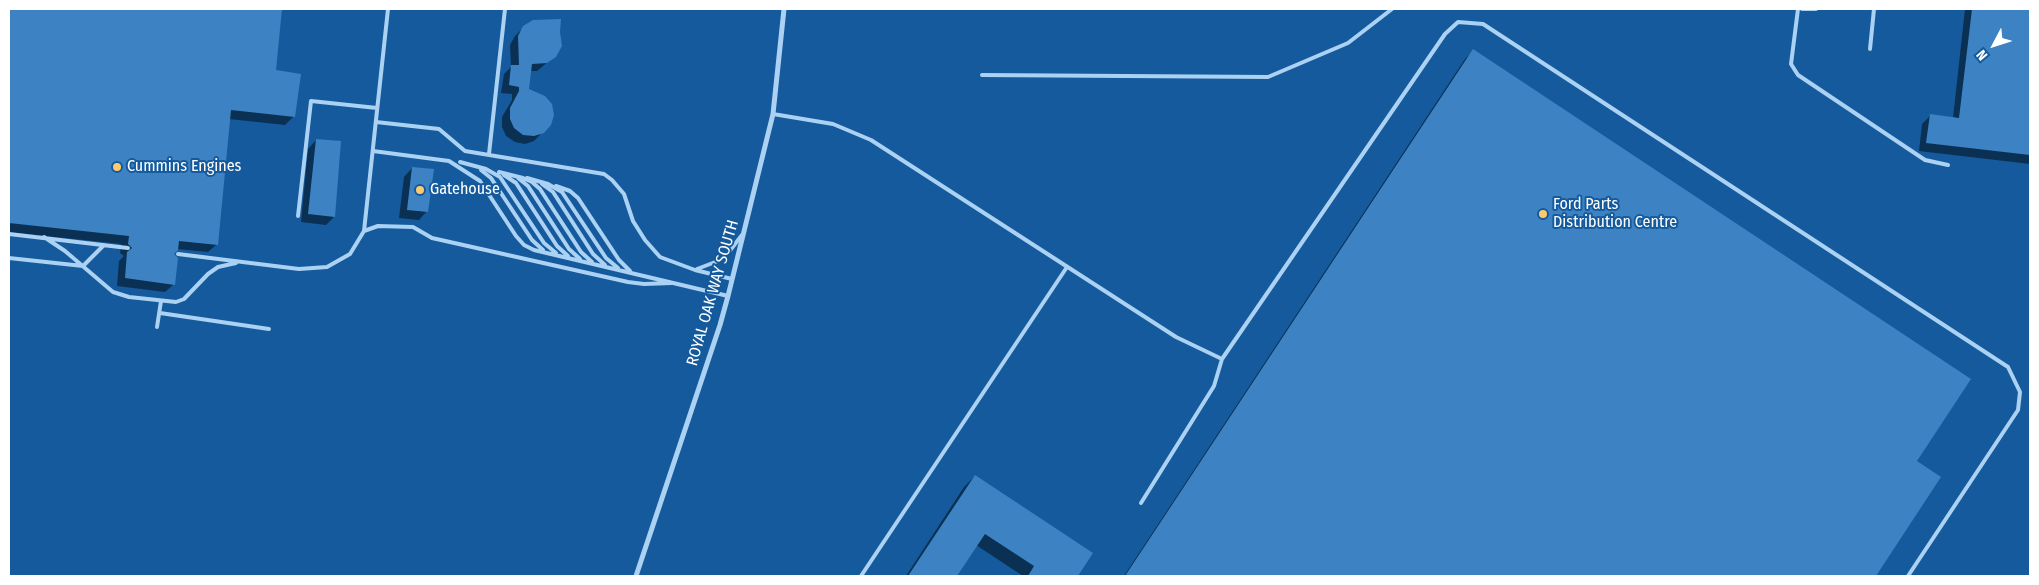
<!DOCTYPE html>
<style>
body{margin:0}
#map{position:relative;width:2039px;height:585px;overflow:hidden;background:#145a9d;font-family:"Fira Sans Condensed",sans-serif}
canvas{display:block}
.frame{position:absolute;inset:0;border:10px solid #fff;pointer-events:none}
.north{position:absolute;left:1969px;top:20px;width:50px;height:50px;-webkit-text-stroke:4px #145a9d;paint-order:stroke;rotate:230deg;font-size:14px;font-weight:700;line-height:20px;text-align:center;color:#fff}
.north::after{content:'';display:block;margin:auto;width:18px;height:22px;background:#fff;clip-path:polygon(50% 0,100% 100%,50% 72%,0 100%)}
</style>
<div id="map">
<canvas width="2039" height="585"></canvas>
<div class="frame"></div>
<div class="north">N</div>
</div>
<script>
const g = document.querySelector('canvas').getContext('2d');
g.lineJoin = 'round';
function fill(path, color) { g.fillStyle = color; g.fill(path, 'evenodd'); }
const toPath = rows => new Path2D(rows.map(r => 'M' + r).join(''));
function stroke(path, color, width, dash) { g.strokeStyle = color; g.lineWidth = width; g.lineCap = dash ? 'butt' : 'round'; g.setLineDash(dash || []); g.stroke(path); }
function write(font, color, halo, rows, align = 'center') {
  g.font = font + ' "Fira Sans Condensed",sans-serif'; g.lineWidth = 4; g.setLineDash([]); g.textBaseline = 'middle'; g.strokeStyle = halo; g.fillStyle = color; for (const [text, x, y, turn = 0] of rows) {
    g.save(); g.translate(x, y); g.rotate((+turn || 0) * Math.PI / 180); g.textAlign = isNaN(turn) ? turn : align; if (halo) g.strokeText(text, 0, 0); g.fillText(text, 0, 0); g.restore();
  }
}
fill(toPath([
 [9,9,281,9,274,71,294,116,285,125,229,119,217,244,208,252,177,249,173,254,174,284,165,292,117,286,119,261,124,256,120,253,121,244,9,232],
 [1965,9,2030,9,2030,164,1919,151,1922,124,1930,116,1953,118],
 [524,27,555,56,537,71,530,71,527,90,550,124,534,141,525,144,515,142,506,136,502,127,502,117,512,100,512,94,501,93,504,74,511,67,510,45,515,36],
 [1473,51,1915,461,1940,478,1874,576,1124,576,1465,59],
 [316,140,334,217,326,225,301,222,308,149],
 [412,168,427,211,419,220,399,218,404,177],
 [975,476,1091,553,1076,576,1023,576,976,545,955,576,906,576,964,487]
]), '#0007');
fill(toPath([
 [9,9,282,9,276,70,301,74,295,117,231,110,218,245,179,241,178,250,174,254,178,258,175,285,125,278,127,252,132,248,128,244,129,236,9,223],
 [1972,9,2030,9,2030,155,1926,143,1930,114,1959,118],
 [561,19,560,32,562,46,556,57,547,63,532,64,529,89,545,96,552,104,554,115,551,125,544,133,534,136,523,135,514,128,510,119,510,108,519,91,519,87,509,85,511,65,519,65,518,36,523,26,533,20],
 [1473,49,1971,379,1917,461,1941,477,1876,576,1125,576],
 [316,139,341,141,335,217,308,214],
 [412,167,434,169,428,212,407,210],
 [975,475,1093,553,1078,576,1028,576,1034,566,985,534,957,576,908,576]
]), '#3d83c3');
stroke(toPath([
 [1798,9,1791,64,1798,75,1925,160,1948,165],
 [1802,9,1816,9],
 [1870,49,1874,9],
 [982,75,1268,77,1348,43,1392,9],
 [773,114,833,124,871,140,1176,337,1222,359,1445,34,1458,22,1483,24,2008,367,2020,392,2018,410,1908,576],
 [376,122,439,129,465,151,604,174,612,180,624,194,633,221,645,240,660,257,695,270,732,279],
 [373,151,449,161,480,181,516,236,524,245,534,250,728,296],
 [489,154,505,9],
 [460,162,486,169,500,177,544,243,556,253],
 [481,170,491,178,532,240,543,250],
 [499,172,523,178,532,182,540,189,581,252,592,262],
 [504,175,516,183,557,246,568,256],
 [518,178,528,186,569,249,580,259],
 [527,178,548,184,562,192,606,258,618,268],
 [542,184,553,192,593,254,605,265],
 [556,186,570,191,578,198,619,260,630,271],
 [298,216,311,101,377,108],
 [364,231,388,9],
 [9,234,128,248],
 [44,237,65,251,113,292,129,297,176,302,184,299,208,274,218,267,236,263],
 [178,254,299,269,327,267,350,254,364,231,378,226,413,227,432,238,628,282,644,284,672,283],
 [9,258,83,266],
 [83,266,104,245],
 [697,269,718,261,728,253,742,235],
 [160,313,269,329],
 [157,327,161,301],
 [1141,503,1214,386,1222,359],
 [861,576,1067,267]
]), '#abd1f3', 4);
stroke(toPath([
 [636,576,720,325,728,296,773,114,784,9]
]), '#abd1f3', 5);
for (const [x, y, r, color] of [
 [117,167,5,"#ffca6d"],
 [420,190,5,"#ffca6d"],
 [1543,214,5,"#ffca6d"]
]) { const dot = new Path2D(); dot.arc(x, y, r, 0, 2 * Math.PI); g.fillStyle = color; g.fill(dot); stroke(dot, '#145a9d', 2); }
write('16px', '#fff', '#145a9d', [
 ["Cummins Engines",127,167],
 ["Gatehouse",430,190],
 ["Ford Parts",1553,205],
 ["Distribution Centre",1553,223]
], 'left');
write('16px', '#fff', '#145a9d', [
 ["ROYAL OAK WAY SOUTH",713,293,-74]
]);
</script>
